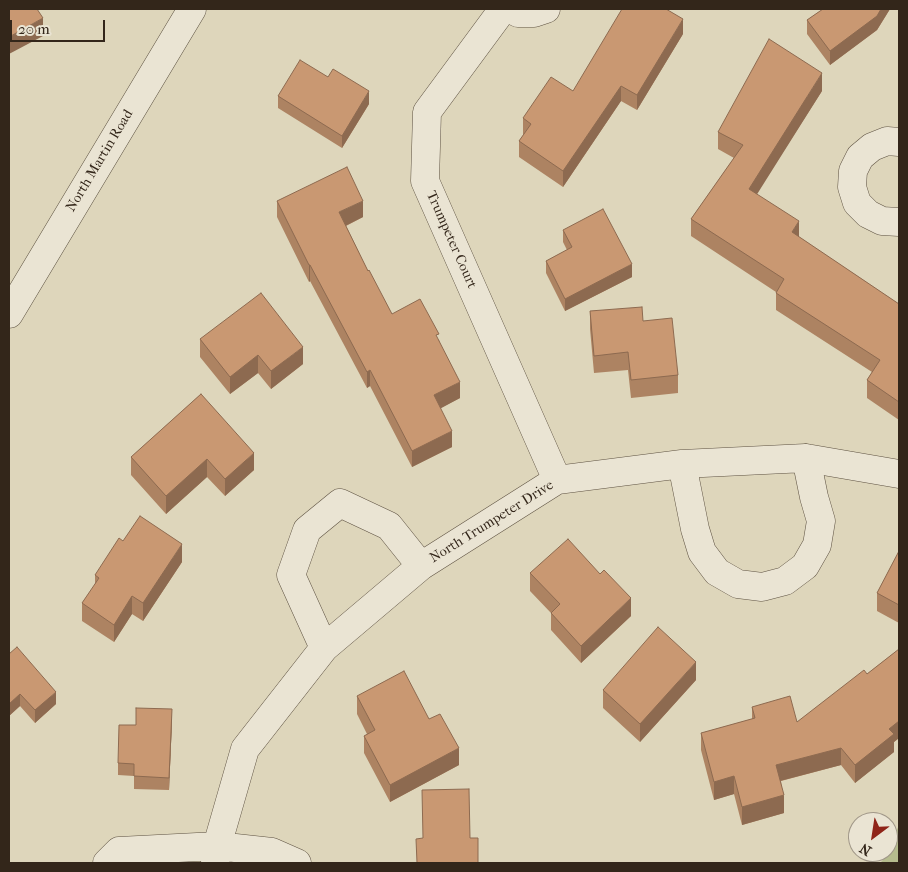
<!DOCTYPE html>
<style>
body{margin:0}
#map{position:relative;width:908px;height:872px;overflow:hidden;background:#ded6bb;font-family:"IM FELL French Canon",serif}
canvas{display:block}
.frame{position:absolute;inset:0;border:10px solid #33261a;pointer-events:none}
.north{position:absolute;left:848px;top:812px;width:50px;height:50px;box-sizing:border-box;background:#eae4d3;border:1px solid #a19889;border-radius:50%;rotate:211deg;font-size:14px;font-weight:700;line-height:20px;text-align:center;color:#33261a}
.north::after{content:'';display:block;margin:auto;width:18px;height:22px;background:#8f2418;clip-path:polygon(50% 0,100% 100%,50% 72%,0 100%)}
.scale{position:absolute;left:10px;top:20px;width:95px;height:22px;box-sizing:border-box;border:2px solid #33261a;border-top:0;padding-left:6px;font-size:15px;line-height:18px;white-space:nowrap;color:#33261a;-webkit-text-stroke:4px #eae4d3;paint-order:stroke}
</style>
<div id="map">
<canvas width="908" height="872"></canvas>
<div class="frame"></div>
<div class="north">N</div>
<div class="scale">20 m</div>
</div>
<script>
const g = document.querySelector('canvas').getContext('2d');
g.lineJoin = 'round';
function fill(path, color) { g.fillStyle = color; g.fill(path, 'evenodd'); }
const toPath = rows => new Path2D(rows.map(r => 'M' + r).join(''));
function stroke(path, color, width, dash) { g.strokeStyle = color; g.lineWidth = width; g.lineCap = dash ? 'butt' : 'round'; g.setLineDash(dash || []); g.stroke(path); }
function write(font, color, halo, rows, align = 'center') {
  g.font = font + ' "IM FELL French Canon",serif'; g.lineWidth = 4.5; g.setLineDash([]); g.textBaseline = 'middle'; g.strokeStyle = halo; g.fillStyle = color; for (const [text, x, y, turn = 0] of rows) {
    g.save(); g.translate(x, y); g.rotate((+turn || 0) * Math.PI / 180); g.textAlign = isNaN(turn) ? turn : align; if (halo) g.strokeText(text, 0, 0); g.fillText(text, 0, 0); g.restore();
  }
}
fill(toPath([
 [899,825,899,863,880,863,884,859]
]), '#b6bc8d');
const minor = toPath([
 [503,9,427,112,425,181,557,480],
 [511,9,518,13,534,13,546,9],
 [899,142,887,141,872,147,860,157,853,171,852,187,857,203,868,214,882,221,899,222],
 [682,464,695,529,702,552,717,572,738,584,762,587,785,581,805,566,817,545,821,521,814,497,806,458],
 [324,648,291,575,307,530,340,503,389,526,421,566],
 [107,863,119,851,217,846,272,852,297,863],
 [215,863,217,846,245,749,324,648,421,566,557,480,682,464,806,458,899,474]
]);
const tertiary = toPath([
 [9,314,192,9]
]);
stroke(minor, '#5e5242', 29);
stroke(tertiary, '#5e5242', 29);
stroke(minor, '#eae4d3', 28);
stroke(tertiary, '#eae4d3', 28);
fill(toPath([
 [823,9,890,9,877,30,830,65,807,34,807,20],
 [683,34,637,110,621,101,563,187,519,157,519,141,524,134,523,134,523,118,573,91],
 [328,77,369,104,342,148,278,108,278,96],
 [822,91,756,194,799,237,899,304,899,420,867,398,867,380,872,372,776,310,776,292,691,236,691,219,734,158,718,149,718,132],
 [277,201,363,217,346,226,368,271,392,314,439,340,460,398,440,408,452,447,412,467,370,386,367,388,310,281,309,282,277,217],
 [563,230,632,277,565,311,546,273,546,261,567,250,563,242],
 [590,311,643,321,678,375,678,393,631,398,628,370,594,373,590,329],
 [200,339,303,364,271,389,258,373,230,394,200,357],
 [201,394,254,470,225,496,207,477,166,514,131,475,131,457],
 [123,541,182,562,143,621,132,614,114,642,82,621,82,603,95,585,95,575],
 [899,551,899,623,877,611,877,593],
 [530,573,631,616,581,663,551,630,551,613,530,591],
 [899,649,899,738,894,742,894,752,855,783,841,765,781,781,784,813,742,825,734,794,714,800,701,750,701,733,752,719,752,707,797,722,867,674],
 [9,654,56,704,35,723,20,706,9,716],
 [696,680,640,742,603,708,603,690],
 [357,696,429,719,459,765,390,802,364,753,364,736,367,734,357,714],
 [172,721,169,790,134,789,134,776,118,775,118,763,136,725]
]), '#ad8362');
fill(toPath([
 [881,9,890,9,877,30,830,65,830,51],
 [43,18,43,36,9,54,9,37],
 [683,19,683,34,637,110,637,95],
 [822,73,822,91,749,207,749,189],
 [621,86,621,101,563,187,563,171],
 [369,91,369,104,342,148,342,136],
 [363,201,363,217,339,229,339,212],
 [799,221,799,239,792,232],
 [632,264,632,277,565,311,565,299],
 [309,265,310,265,310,281,309,282],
 [303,347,303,364,271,389,271,371],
 [258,355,258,373,230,394,230,377],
 [370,370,370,386,367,388,367,372],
 [460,382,460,398,434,412,434,395],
 [452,431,452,447,412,467,412,451],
 [254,453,254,470,225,496,225,479],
 [207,459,207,477,166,514,166,496],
 [182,544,182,562,143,621,143,603],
 [132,596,132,614,114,642,114,625],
 [631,598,631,616,581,663,581,646],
 [696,662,696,680,640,742,640,724],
 [56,692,56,704,35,723,35,710],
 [20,694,20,706,9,716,9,704],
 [172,709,172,721,169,790,169,778],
 [899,721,899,738,894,742,894,752,855,783,855,765,889,729],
 [459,748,459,765,390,802,390,785],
 [841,748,841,765,776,782,776,765],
 [734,776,734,794,714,800,714,782],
 [784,795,784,813,742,825,742,807]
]), '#8d6a50');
const building = toPath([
 [9,9,37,9,43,18,9,37,9,9],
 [622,9,666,9,683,19,637,95,621,86,563,171,519,141,531,124,523,118,551,77,573,91,622,9],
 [823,9,881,9,877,16,830,51,807,20,823,9],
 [769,39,822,73,749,189,799,221,792,232,899,304,899,402,867,380,880,360,776,293,784,279,691,219,743,145,718,132,769,39],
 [300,60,328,77,333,69,369,91,342,136,278,96,300,60],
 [347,167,363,201,339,212,368,271,369,270,392,314,420,299,439,334,436,335,460,382,434,395,452,431,412,451,370,370,367,372,310,265,309,265,277,201,347,167],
 [603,209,632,264,565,299,546,261,572,247,563,230,603,209],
 [261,293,303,347,271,371,258,355,230,377,200,339,261,293],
 [642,307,643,321,672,318,678,375,631,380,628,352,594,356,590,311,642,307],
 [201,394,254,453,225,479,207,459,166,496,131,457,201,394],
 [140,516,182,544,143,603,132,596,114,625,82,603,99,578,95,575,119,538,123,541,140,516],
 [568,539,600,574,604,570,631,598,581,646,551,613,560,604,530,573,568,539],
 [899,551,899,605,877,593,899,551],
 [658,627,696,662,640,724,603,690,658,627],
 [17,647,56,692,35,710,20,694,9,704,9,654,17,647],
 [899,649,899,721,889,729,894,734,855,765,841,748,776,765,784,795,742,807,734,776,714,782,701,733,755,718,752,707,790,696,797,722,864,670,867,674,899,649],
 [404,671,429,719,440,714,459,748,390,785,364,736,375,730,357,696,404,671],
 [136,708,172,709,169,778,134,776,134,764,118,763,119,725,136,725,136,708],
 [469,789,470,838,478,838,478,863,417,863,416,839,423,838,422,790,469,789]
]);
fill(building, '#c99872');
stroke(building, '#8d6a50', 1);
write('14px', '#33261a', '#eae4d3', [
 ["North Martin Road",100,161,-59],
 ["Trumpeter Court",451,240,66],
 ["North Trumpeter Drive",492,522,-32]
]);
</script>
